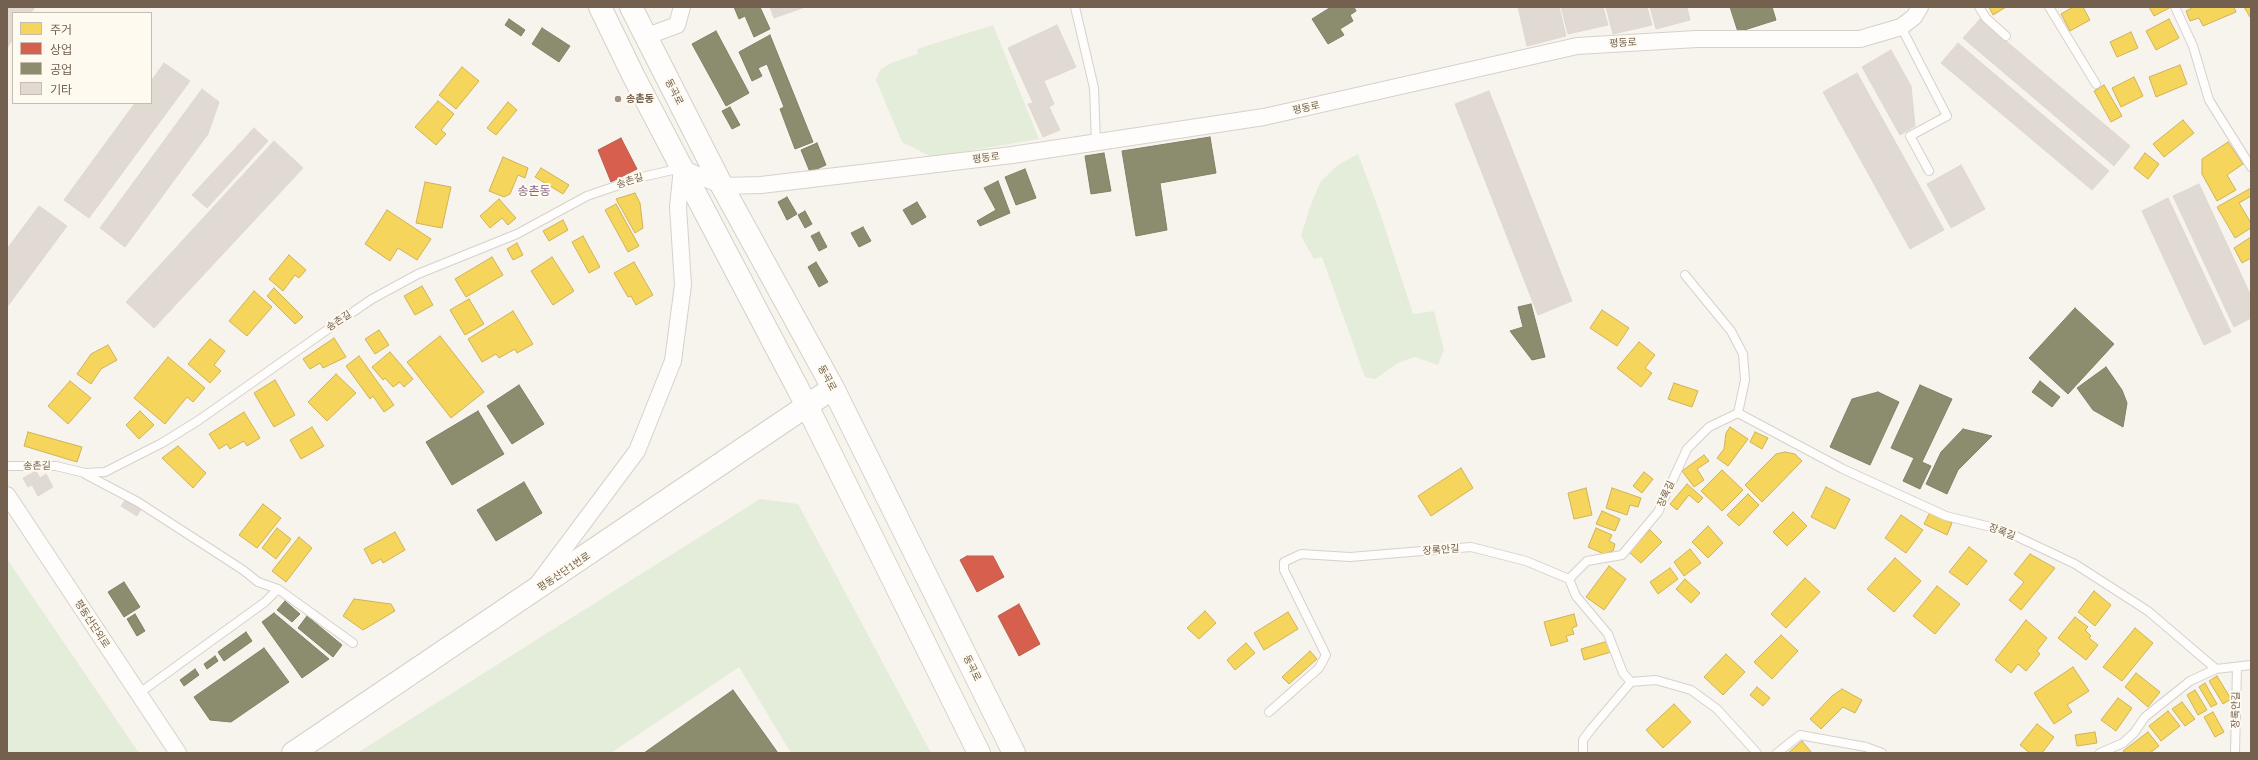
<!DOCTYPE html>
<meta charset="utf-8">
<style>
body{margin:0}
#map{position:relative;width:2258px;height:760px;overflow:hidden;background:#f7f4ed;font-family:Mulish,"Noto Sans KR",sans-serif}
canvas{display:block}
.frame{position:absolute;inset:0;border:8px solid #73604f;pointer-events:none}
.legend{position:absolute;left:12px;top:12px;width:140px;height:92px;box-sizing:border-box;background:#fefaf0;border:1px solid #c6bcb0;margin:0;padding:5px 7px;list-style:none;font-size:12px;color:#73604f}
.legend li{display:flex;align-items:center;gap:8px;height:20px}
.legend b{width:20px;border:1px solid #c6bcb0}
</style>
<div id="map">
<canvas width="2258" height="760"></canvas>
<div class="frame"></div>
<ul class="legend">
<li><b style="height:11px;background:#f6d55c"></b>주거</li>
<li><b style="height:11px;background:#d6604d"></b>상업</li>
<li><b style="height:11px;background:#8c8c6e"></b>공업</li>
<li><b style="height:11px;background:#e0dad3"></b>기타</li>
</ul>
</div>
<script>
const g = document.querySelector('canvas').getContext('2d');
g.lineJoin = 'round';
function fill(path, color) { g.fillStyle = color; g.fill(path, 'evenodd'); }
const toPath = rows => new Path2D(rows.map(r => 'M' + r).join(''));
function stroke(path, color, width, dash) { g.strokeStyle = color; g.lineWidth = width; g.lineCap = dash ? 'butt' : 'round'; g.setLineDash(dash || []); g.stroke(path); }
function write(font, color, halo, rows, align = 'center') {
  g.font = font + ' Mulish,"Noto Sans KR",sans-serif'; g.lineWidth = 4; g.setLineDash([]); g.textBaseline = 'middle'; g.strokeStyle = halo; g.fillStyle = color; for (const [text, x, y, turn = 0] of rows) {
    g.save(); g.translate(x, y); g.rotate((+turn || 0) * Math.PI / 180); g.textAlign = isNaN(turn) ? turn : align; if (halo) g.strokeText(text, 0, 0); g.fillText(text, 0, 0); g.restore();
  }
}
fill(toPath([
 [993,25,1039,139,932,157,902,142,876,80,880,70,893,62,918,54,917,49],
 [1358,154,1380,213,1413,314,1434,311,1444,350,1438,365,1415,357,1398,363,1375,379,1365,377,1322,257,1314,259,1301,236,1311,204,1321,181,1338,165],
 [760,499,798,504,931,753,791,753,739,667,611,753,357,753],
 [7,559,139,753,7,753]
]), '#e3edd9');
const homes = toPath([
 [1989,7,2006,7,1993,15,1989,7],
 [2073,7,2083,7,2090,20,2070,31,2061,14,2073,7],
 [2149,7,2171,7,2154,16,2149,7],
 [2194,7,2234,7,2236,12,2203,26,2199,18,2190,21,2186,11,2194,7],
 [2244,7,2251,7,2251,16,2250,17,2244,7],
 [2169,19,2179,38,2156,50,2146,31,2169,19],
 [2131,32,2138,48,2117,57,2110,42,2131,32],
 [2180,65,2187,84,2156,97,2149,77,2180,65],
 [462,67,479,81,456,109,439,95,462,67],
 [2134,77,2143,96,2121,107,2112,88,2134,77],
 [2104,85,2122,116,2111,122,2094,91,2104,85],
 [438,101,454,114,441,130,446,134,436,145,415,127,438,101],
 [508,102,517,110,496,135,487,128,508,102],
 [2183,120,2194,133,2164,157,2153,144,2183,120],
 [2228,142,2243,164,2227,175,2236,190,2217,201,2202,174,2202,159,2228,142],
 [2145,153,2159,164,2148,179,2134,168,2145,153],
 [503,157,528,168,525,178,518,175,510,194,504,197,489,191,503,157],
 [541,168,569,185,563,194,535,177,541,168],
 [425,182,451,187,442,228,416,223,425,182],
 [2251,188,2251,196,2239,203,2251,223,2251,228,2235,238,2217,207,2251,188],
 [635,193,640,203,643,228,635,233,616,199,635,193],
 [499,199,516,218,508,225,502,218,490,228,480,216,499,199],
 [616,204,639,246,628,252,605,210,616,204],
 [387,210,431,239,417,260,398,248,390,261,365,244,387,210],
 [563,220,568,230,549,241,543,231,563,220],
 [583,236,600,267,589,273,572,242,583,236],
 [2251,237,2251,258,2242,263,2234,248,2251,237],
 [517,243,523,255,513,260,507,249,517,243],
 [289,255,306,270,299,278,295,275,283,291,269,279,289,255],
 [492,257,503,275,466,297,455,279,492,257],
 [552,257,574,291,553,305,531,271,552,257],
 [634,262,653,295,636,305,631,296,628,297,614,273,634,262],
 [422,286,433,305,415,315,404,296,422,286],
 [274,288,303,317,295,324,267,296,274,288],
 [254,291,272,307,247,336,229,321,254,291],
 [469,299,484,324,465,335,450,310,469,299],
 [1602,310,1629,328,1617,346,1590,328,1602,310],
 [513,311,533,344,517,353,515,349,499,358,496,354,482,362,468,339,513,311],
 [379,330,389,345,375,354,365,339,379,330],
 [440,336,484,392,451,418,407,362,440,336],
 [334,338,346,357,323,368,320,363,310,369,303,359,334,338],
 [210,339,225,351,214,365,221,371,210,383,188,364,210,339],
 [1639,342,1655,355,1645,368,1652,373,1641,387,1617,368,1639,342],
 [108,345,117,360,101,369,91,384,77,374,91,354,108,345],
 [390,352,413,379,404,387,400,382,393,387,385,378,383,380,372,367,390,352],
 [359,356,394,405,384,412,373,396,370,399,346,366,359,356],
 [168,357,205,388,193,402,187,397,165,424,134,398,168,357],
 [336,374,356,393,327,421,308,402,336,374],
 [275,380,295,415,274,427,254,393,275,380],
 [70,381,91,398,68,424,48,406,70,381],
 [1674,383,1698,391,1692,407,1668,399,1674,383],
 [140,411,154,425,139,439,126,425,140,411],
 [244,412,260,438,247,446,244,441,230,449,227,444,219,449,209,434,244,412],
 [312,427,324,446,301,459,290,440,312,427],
 [1730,427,1748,439,1728,466,1717,458,1724,449,1726,433,1730,427],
 [28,432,82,447,77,462,24,446,28,432],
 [1755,432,1768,438,1762,449,1750,442,1755,432],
 [178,446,206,473,193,488,162,458,178,446],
 [1785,452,1795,454,1802,461,1762,502,1745,485,1776,454,1785,452],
 [1704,455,1709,461,1697,469,1704,480,1694,487,1682,471,1704,455],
 [1461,468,1473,488,1431,516,1418,496,1461,468],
 [1722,470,1743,490,1722,511,1701,491,1722,470],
 [1644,472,1653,479,1642,493,1633,486,1644,472],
 [1687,484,1703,498,1698,503,1689,495,1677,510,1670,504,1687,484],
 [1826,487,1850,499,1835,529,1811,517,1826,487],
 [1586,488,1592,515,1574,519,1568,493,1586,488],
 [1612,488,1641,498,1638,507,1630,505,1627,515,1606,508,1612,488],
 [1748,494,1759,505,1739,526,1727,515,1748,494],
 [263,504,281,518,257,548,239,535,263,504],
 [1602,511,1620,519,1615,531,1596,524,1602,511],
 [1793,512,1807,526,1787,546,1773,532,1793,512],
 [1930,512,1952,523,1947,535,1924,524,1930,512],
 [1901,515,1923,530,1906,553,1885,538,1901,515],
 [1708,526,1723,543,1708,558,1692,542,1708,526],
 [277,528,291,539,276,559,262,548,277,528],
 [1596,528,1612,535,1609,541,1615,544,1613,551,1604,554,1588,547,1596,528],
 [1650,530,1662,542,1641,563,1629,552,1650,530],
 [395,532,405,550,383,563,381,559,372,564,364,549,395,532],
 [299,537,312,548,286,582,272,571,299,537],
 [1969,547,1987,561,1967,585,1949,572,1969,547],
 [1690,549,1701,563,1684,576,1674,562,1690,549],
 [2030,554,2055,568,2021,610,2009,600,2024,582,2014,574,2030,554],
 [1895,558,1921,581,1894,612,1867,589,1895,558],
 [1609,566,1626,579,1604,610,1586,597,1609,566],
 [1670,568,1678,579,1658,594,1650,582,1670,568],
 [1805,578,1820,592,1786,628,1771,614,1805,578],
 [1685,579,1700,593,1691,603,1676,589,1685,579],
 [1937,586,1960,604,1935,634,1913,616,1937,586],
 [2094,591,2111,605,2095,626,2078,612,2094,591],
 [354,599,391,604,395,611,363,630,343,616,354,599],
 [1205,611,1216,623,1199,639,1187,628,1205,611],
 [1288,612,1298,629,1264,650,1254,633,1288,612],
 [1574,614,1577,626,1572,628,1574,634,1566,636,1568,641,1551,646,1544,622,1574,614],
 [2075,617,2088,627,2085,630,2091,636,2089,638,2098,645,2086,660,2058,638,2075,617],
 [2026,620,2047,638,2037,651,2040,654,2026,671,2018,664,2011,673,1995,660,2026,620],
 [2135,628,2153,643,2122,681,2103,667,2135,628],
 [1781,635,1798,651,1772,679,1754,662,1781,635],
 [1608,641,1611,652,1584,660,1581,649,1608,641],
 [1246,643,1255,653,1235,670,1227,660,1246,643],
 [1310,651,1317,659,1289,684,1282,677,1310,651],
 [1726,654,1745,672,1723,695,1704,677,1726,654],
 [2073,667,2089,691,2067,705,2072,712,2054,724,2034,693,2073,667],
 [2136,673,2160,692,2148,707,2125,687,2136,673],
 [2217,676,2231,699,2223,704,2209,681,2217,676],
 [2205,683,2217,704,2211,707,2199,687,2205,683],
 [1757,687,1770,698,1763,706,1750,695,1757,687],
 [1842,689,1862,700,1855,713,1843,707,1821,729,1810,719,1832,696,1842,689],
 [2195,690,2207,710,2198,715,2187,695,2195,690],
 [2118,698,2132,708,2116,731,2101,720,2118,698],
 [2182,702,2195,719,2185,726,2172,709,2182,702],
 [1674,704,1691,722,1663,748,1646,730,1674,704],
 [2168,711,2180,726,2161,741,2149,726,2168,711],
 [2213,712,2224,732,2215,737,2204,717,2213,712],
 [2037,724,2054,737,2042,753,2030,753,2020,745,2037,724],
 [2095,732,2097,743,2077,746,2075,735,2095,732],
 [2148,732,2159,746,2150,753,2125,753,2123,751,2148,732],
 [1802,741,1812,753,1788,753,1802,741]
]);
fill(homes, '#f6d55c');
stroke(homes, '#cfb258', 1);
const shops = toPath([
 [621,138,637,169,611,182,598,150,621,138],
 [967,556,993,556,1004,577,977,592,960,560,967,556],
 [1019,604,1040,644,1019,656,998,616,1019,604]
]);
fill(shops, '#d6604d');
stroke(shops, '#b8604e', 1);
const industry = toPath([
 [734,7,760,7,770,29,754,37,745,16,739,19,734,7],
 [1331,7,1354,7,1356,11,1350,15,1353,21,1340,29,1344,35,1328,44,1312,19,1331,7],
 [1730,7,1772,7,1776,20,1738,32,1730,7],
 [509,19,525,30,521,36,505,25,509,19],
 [542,28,570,46,559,62,532,44,542,28],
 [716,31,749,93,726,106,692,44,716,31],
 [770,35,813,142,795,149,780,109,784,107,767,64,758,68,762,76,752,81,739,52,770,35],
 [730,107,740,125,732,129,722,111,730,107],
 [1210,137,1216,173,1160,183,1167,230,1136,236,1122,151,1210,137],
 [817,143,826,165,810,172,801,150,817,143],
 [1104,153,1111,191,1091,194,1085,156,1104,153],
 [1025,169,1036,198,1016,205,1005,177,1025,169],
 [998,181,1010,213,980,226,977,221,996,210,984,188,998,181],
 [787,197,797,214,787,220,778,202,787,197],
 [917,202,926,217,912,225,903,210,917,202],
 [805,211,812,224,805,228,798,215,805,211],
 [863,227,871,241,859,247,851,233,863,227],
 [819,232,827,247,819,251,811,236,819,232],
 [816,262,828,282,819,287,808,267,816,262],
 [1531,304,1545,357,1532,360,1510,331,1523,327,1518,307,1531,304],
 [2075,308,2114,344,2068,394,2029,358,2075,308],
 [2106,367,2122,390,2127,403,2123,427,2093,410,2077,388,2106,367],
 [2040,381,2060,397,2052,407,2032,392,2040,381],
 [519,385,544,424,512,444,487,406,519,385],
 [1920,385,1952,399,1922,462,1931,466,1920,489,1903,481,1914,458,1891,448,1920,385],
 [1878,392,1899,402,1870,465,1830,447,1852,399,1878,392],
 [478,411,504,454,452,485,426,442,478,411],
 [1963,429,1992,436,1958,470,1947,494,1926,484,1941,452,1963,429],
 [524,482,542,513,496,541,477,510,524,482],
 [124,582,140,607,124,617,108,592,124,582],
 [285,601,300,614,292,622,277,610,285,601],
 [274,613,329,659,302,678,262,622,274,613],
 [135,614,145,631,137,636,127,619,135,614],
 [307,616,342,645,333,657,298,628,307,616],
 [246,632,252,641,224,661,218,652,246,632],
 [264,648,289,682,231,722,210,720,194,697,264,648],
 [215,656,218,661,207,669,204,664,215,656],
 [195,669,199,675,184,686,180,680,195,669],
 [733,690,778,753,644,753,733,690]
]);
fill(industry, '#8c8c6e');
stroke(industry, '#847f65', 1);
const building = toPath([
 [7,7,35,7,31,13,13,13,13,39,7,48,7,7],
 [770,7,805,7,774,18,770,7],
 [1518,7,1559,7,1566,36,1527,46,1518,7],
 [1561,7,1603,7,1608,25,1568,34,1561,7],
 [1606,7,1647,7,1652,25,1613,34,1606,7],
 [1650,7,1687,7,1690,20,1656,29,1650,7],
 [1980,19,2130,146,2114,166,1963,38,1980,19],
 [1057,25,1076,67,1044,81,1054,104,1049,107,1060,130,1043,137,1028,104,1033,103,1008,48,1057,25],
 [1958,43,2109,171,2092,190,1941,63,1958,43],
 [1891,50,1911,86,1915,126,1900,135,1862,67,1891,50],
 [164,63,190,81,89,218,64,200,135,103,151,103,151,81,164,63],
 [1857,73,1944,230,1910,249,1823,92,1857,73],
 [202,89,219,102,208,134,125,247,100,228,202,89],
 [1489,91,1572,301,1538,315,1455,104,1489,91],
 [254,128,268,141,207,208,192,195,254,128],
 [274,141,303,168,154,328,126,302,274,141],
 [1961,165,1985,209,1951,228,1927,184,1961,165],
 [2199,184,2251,296,2251,318,2234,327,2173,196,2199,184],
 [2168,198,2231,332,2204,345,2142,211,2168,198],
 [39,206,67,226,7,307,7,249,39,206],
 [36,471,40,478,46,474,53,487,38,496,32,485,28,487,23,478,36,471],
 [126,499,141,509,137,516,121,506,126,499]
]);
fill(building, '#e0dad3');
stroke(building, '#dfd8d0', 1);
const lane = toPath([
 [1075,7,1094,88,1096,143],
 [1979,7,1986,18,2006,36],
 [2049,7,2096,84],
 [2175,7,2193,46,2209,100,2251,167],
 [1901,27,1947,116,1910,136,1929,171],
 [1685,275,1731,331,1743,354,1745,380,1738,413,1843,469,1946,516,2003,530,2075,564,2148,611,2216,669,2251,665],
 [7,466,56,466,85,473,105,472,162,443,199,420,334,325,372,299,418,274,517,234,587,196,642,177,681,168],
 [85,474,138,502,243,570,258,582,278,589,265,602,138,694],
 [1569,579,1587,561,1622,555,1658,512,1687,449,1709,427,1738,413],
 [278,589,353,643],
 [1631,682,1656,680,1691,690,1717,709,1757,753],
 [1269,712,1319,668,1326,655,1284,570,1284,562,1301,554,1350,557,1471,547,1526,561,1569,579,1576,596,1608,634,1623,673,1631,682,1592,728,1583,740,1583,753],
 [1777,753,1800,735,1866,747,1882,753],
 [2100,753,2123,743,2134,733,2145,717,2190,681,2216,669],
 [2235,753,2237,667]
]);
const street = toPath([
 [645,37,677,25,682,7],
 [7,495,178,753],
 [539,582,637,451,673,361,683,285,678,207,682,168,722,186,761,185,1012,155,1264,117,1577,46,1697,39,1860,39,1901,27,1914,17,1920,7]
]);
const secondary = toPath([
 [600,7,634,77,807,406,979,753],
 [631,7,722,186,833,388,1014,753],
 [293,753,833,388]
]);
stroke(lane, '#d6d1cb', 10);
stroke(street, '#d6d1cb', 18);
stroke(secondary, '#d5d0c8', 24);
stroke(lane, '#fefdfc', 8);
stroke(street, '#fefdfc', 16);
stroke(secondary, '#fefdfc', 22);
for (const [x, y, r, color] of [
 [618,99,4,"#a19486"]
]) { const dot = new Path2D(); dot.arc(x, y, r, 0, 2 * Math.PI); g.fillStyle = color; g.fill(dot); stroke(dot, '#fefaf0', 1.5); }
write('10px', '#73604f', '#fefaf0', [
 ["평동로",1623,43,-3],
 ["동곡로",674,92,63],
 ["평동로",1306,108,-12],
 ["평동로",986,158,-7],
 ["송촌길",630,181,-18],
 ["송촌길",339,321,-34],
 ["동곡로",827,378,62],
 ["송촌길",37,466,-1],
 ["장록길",1666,494,-66],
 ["장록길",2002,532,20],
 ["장록안길",1441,550,-4],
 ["평동산단1번로",564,572,-34],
 ["평동산단외로",92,624,57],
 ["동곡로",972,668,64],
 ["장록안길",2236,710,-89]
]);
write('bold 10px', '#73604f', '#fefaf0', [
 ["송촌동",626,99]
], 'left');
write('12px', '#87668f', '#fefaf0', [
 ["송촌동",534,191]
]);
</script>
